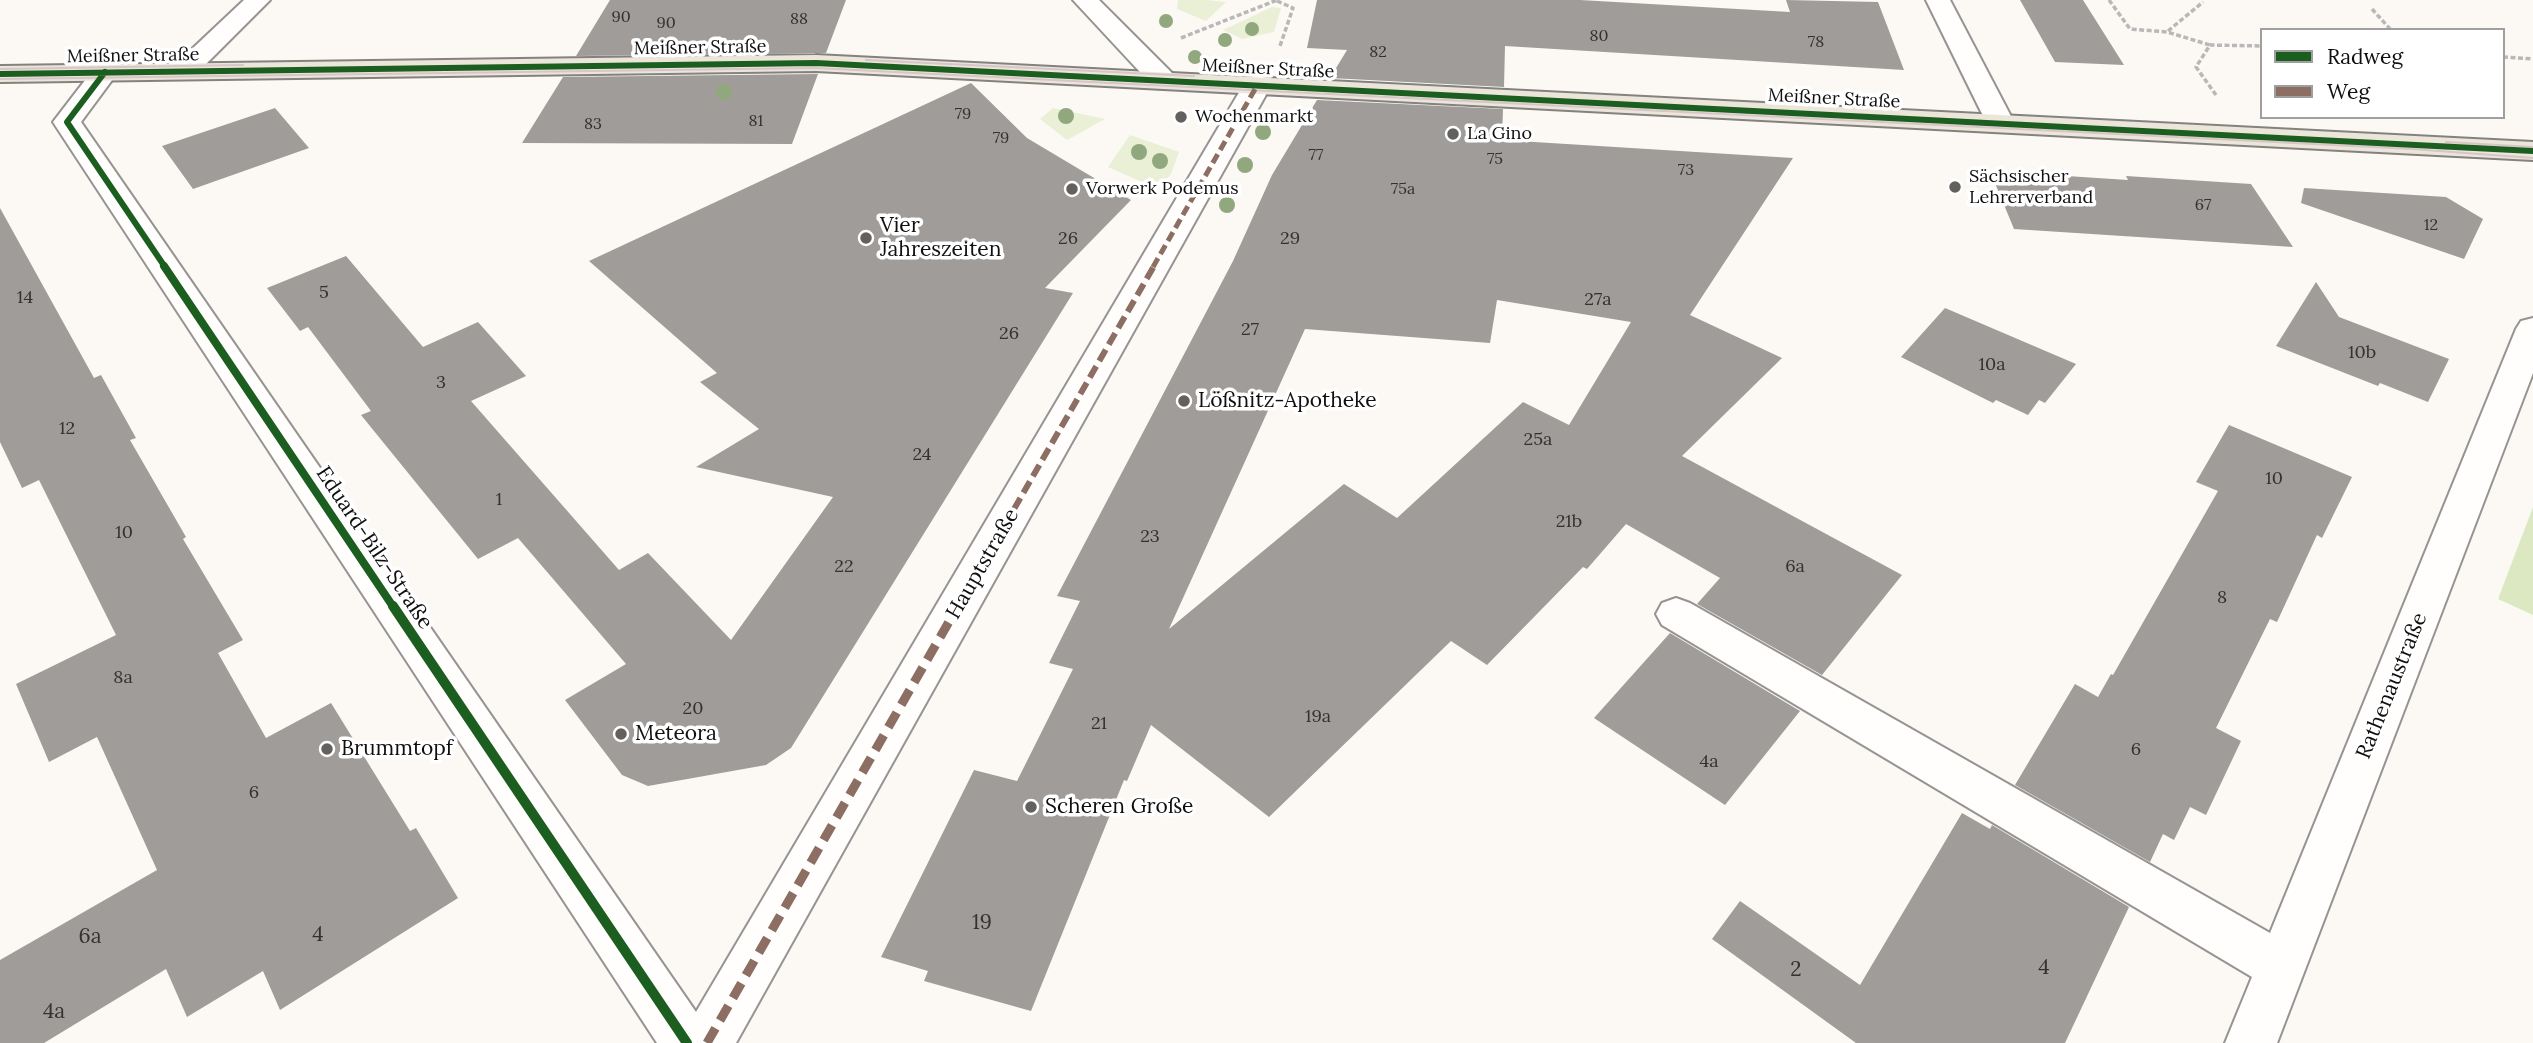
<!DOCTYPE html>
<meta charset="utf-8">
<style>
body{margin:0}
#map{position:relative;width:2533px;height:1043px;overflow:hidden;background:#fcf9f4;font-family:Lora,serif}
canvas{display:block}
.legend{position:absolute;left:2260px;top:28px;width:245px;height:91px;box-sizing:border-box;background:#fff;border:2px solid #9f9f9f;margin:0;padding:9px 12px;list-style:none;font-size:21px;color:#0f0f0f}
.legend li{display:flex;align-items:center;gap:14px;height:35px}
.legend b{width:35px;border:2px solid #9f9f9f}
</style>
<div id="map">
<canvas width="2533" height="1043"></canvas>
<ul class="legend">
<li><b style="height:9px;background:#1b5e20"></b>Radweg</li>
<li><b style="height:9px;background:#8d6e63"></b>Weg</li>
</ul>
</div>
<script>
const g = document.querySelector('canvas').getContext('2d');
g.lineJoin = 'round';
function fill(path, color) { g.fillStyle = color; g.fill(path, 'evenodd'); }
const toPath = rows => new Path2D(rows.map(r => 'M' + r).join(''));
function stroke(path, color, width, dash) { g.strokeStyle = color; g.lineWidth = width; g.lineCap = dash ? 'butt' : 'round'; g.setLineDash(dash || []); g.stroke(path); }
function write(font, color, halo, rows, align = 'center') {
  g.font = font + ' Lora,serif'; g.lineWidth = 7; g.setLineDash([]); g.textBaseline = 'middle'; g.strokeStyle = halo; g.fillStyle = color; for (const [text, x, y, turn = 0] of rows) {
    g.save(); g.translate(x, y); g.rotate((+turn || 0) * Math.PI / 180); g.textAlign = isNaN(turn) ? turn : align; if (halo) g.strokeText(text, 0, 0); g.fillText(text, 0, 0); g.restore();
  }
}
fill(toPath([
 [1178,0,1207,0,1226,2,1206,21,1177,9],
 [1272,7,1281,8,1274,32,1242,39,1223,30],
 [1053,108,1105,119,1067,140,1040,119],
 [1130,135,1179,152,1171,174,1158,189,1108,167]
]), '#e9f0d5');
fill(toPath([
 [2533,507,2533,615,2498,599]
]), '#dce8c2');
fill(toPath([
 [610,0,846,0,826,53,576,56],
 [1317,0,1580,0,1790,12,1786,0,1878,2,1904,70,1505,46,1504,87,1330,78,1347,50,1307,48],
 [2020,0,2083,0,2124,65,2055,62],
 [818,74,792,144,522,143,563,77],
 [971,83,1027,138,1131,200,1045,288,1073,293,791,748,766,765,648,786,622,775,565,700,626,664,518,538,478,559,361,415,371,411,308,327,300,331,267,288,346,256,423,347,478,322,526,376,471,401,619,570,648,553,731,640,833,497,696,467,759,429,700,382,717,373,589,261],
 [1317,100,1503,109,1502,140,1793,158,1690,315,1782,358,1682,456,1902,575,1822,675,1697,604,1720,578,1626,524,1587,569,1583,567,1487,665,1451,641,1269,817,1151,725,1127,781,1124,780,1031,1011,924,981,928,971,881,957,974,770,1017,781,1073,669,1049,663,1080,601,1057,596,1233,261,1272,175],
 [1497,300,1631,322,1569,425,1523,402,1397,518,1344,484,1169,629,1305,329,1490,343],
 [275,108,309,148,193,189,162,146],
 [1990,171,2128,180,2126,176,2251,184,2293,247,2014,229],
 [2304,188,2446,197,2483,219,2464,259,2301,203],
 [0,208,94,378,101,375,136,438,130,440,186,537,183,539,243,640,218,653,266,738,331,703,410,831,416,828,458,898,280,1010,263,971,187,1017,166,969,44,1043,0,1043,0,960,157,870,97,737,49,762,16,684,116,635,39,480,22,488,0,442],
 [2316,282,2339,317,2449,359,2428,402,2380,383,2378,386,2276,346],
 [1945,308,2076,364,2045,403,2039,400,2028,415,1996,400,1993,403,1901,357],
 [2229,425,2352,477,2322,538,2317,535,2277,622,2270,619,2216,728,2241,741,2206,815,2190,807,2174,840,2163,834,2150,862,2015,785,2075,684,2098,697,2111,674,2113,675,2218,491,2196,482],
 [1670,633,1800,711,1725,805,1594,718],
 [1962,813,1990,829,1992,825,2129,907,2065,1043,1856,1043,1712,939,1740,901,1860,985]
]), '#9f9c99');
const minor = toPath([
 [244,0,270,0,193,77,184,79,175,77,171,71,175,65,244,0],
 [1073,0,1099,0,1172,73,1175,79,1172,85,1162,87,1152,85,1073,0],
 [1926,0,1950,0,2015,124,2011,130,2001,132,1991,130,1987,124,1926,0],
 [105,64,114,66,118,72,81,122,696,1012,1244,84,1248,78,1258,76,1268,78,1272,84,736,1043,657,1043,53,122,96,66,105,64],
 [2533,318,2533,373,2277,1043,2225,1043,2252,977,1662,625,1656,614,1662,603,1676,598,1690,603,2270,933,2516,329,2521,321,2533,318]
]);
const major = toPath([
 [816,55,2533,142,2533,160,816,71,0,82,0,66,816,55]
]);
stroke(minor, '#969492', 4);
stroke(major, '#83827f', 4);
stroke(toPath([
 [2109,0,2130,29,2167,32,2210,45],
 [1277,1,1293,8,1280,46],
 [2372,9,2391,30],
 [2168,31,2203,2],
 [1181,38,1277,0],
 [2503,57,2533,59],
 [2216,95,2196,67,2210,45,2262,46]
]), '#b9b8b8', 3.5, [5, 2.5]);
fill(minor, '#fffefd');
fill(major, '#ece5da');
stroke(toPath([
 [866,60,1194,76],
 [0,69,243,65],
 [0,79,816,68,2412,149,2533,158],
 [2446,142,2533,147]
]), '#d8c5c9', 2);
stroke(toPath([
 [1153,267,1258,84]
]), '#8d6e63', 5, [10, 5]);
stroke(toPath([
 [957,608,1154,266]
]), '#8d6e63', 6, [13, 6]);
stroke(toPath([
 [707,1043,958,606]
]), '#8d6e63', 9, [17, 9]);
stroke(toPath([
 [105,72,67,122,165,267],
 [0,74,816,63,2533,151]
]), '#1b5e20', 6);
stroke(toPath([
 [164,266,394,608]
]), '#1b5e20', 8);
stroke(toPath([
 [393,606,687,1043]
]), '#1b5e20', 10);
g.fillStyle = '#91a87f';
for (const [x, y, r] of [
 [1166,21,7],
 [1252,29,7],
 [1225,40,7],
 [1195,57,7],
 [724,92,8],
 [1066,116,8],
 [1263,132,8],
 [1139,152,8],
 [1160,161,8],
 [1245,165,8],
 [1227,205,8]
]) { g.beginPath(); g.arc(x, y, r, 0, 2 * Math.PI); g.fill(); }
for (const [x, y, r, color] of [
 [1181,117,7,"#62615f"],
 [1453,134,7,"#62615f"],
 [1955,187,7,"#62615f"],
 [1072,189,7,"#62615f"],
 [866,238,7,"#62615f"],
 [1184,401,7,"#62615f"],
 [621,734,7,"#62615f"],
 [327,749,7,"#62615f"],
 [1031,807,7,"#62615f"]
]) { const dot = new Path2D(); dot.arc(x, y, r, 0, 2 * Math.PI); g.fillStyle = color; g.fill(dot); stroke(dot, '#fff', 2.5); }
write('16px', '#333232', null, [
 ["90",621,17],
 ["88",799,19],
 ["90",666,23],
 ["80",1599,36],
 ["78",1816,42],
 ["82",1378,52],
 ["79",963,114],
 ["81",756,121],
 ["83",593,124],
 ["79",1001,138],
 ["77",1316,155],
 ["75",1495,159],
 ["73",1686,170],
 ["75a",1403,189],
 ["67",2203,205],
 ["12",2431,225]
]);
write('18px', '#0f0f0f', '#fff', [
 ["Meißner Straße",700,48,-1],
 ["Meißner Straße",133,56,-1],
 ["Meißner Straße",1268,69,3],
 ["Meißner Straße",1834,99,3]
]);
write('18px', '#0f0f0f', '#fff', [
 ["Wochenmarkt",1195,117],
 ["La Gino",1467,134],
 ["Sächsischer",1969,177],
 ["Lehrerverband",1969,198],
 ["Vorwerk Podemus",1086,189]
], 'left');
write('18px', '#333232', null, [
 ["26",1068,239],
 ["29",1290,239],
 ["5",324,293],
 ["14",25,298],
 ["27a",1598,300],
 ["27",1250,330],
 ["26",1009,334],
 ["10b",2362,353],
 ["10a",1992,365],
 ["3",441,383],
 ["12",67,429],
 ["25a",1538,440],
 ["24",922,455],
 ["10",2274,479],
 ["1",499,500],
 ["21b",1569,522],
 ["10",124,533],
 ["23",1150,537],
 ["22",844,567],
 ["6a",1795,567],
 ["8",2222,598],
 ["8a",123,678],
 ["20",693,709],
 ["19a",1318,717],
 ["21",1099,724],
 ["6",2136,750],
 ["4a",1709,762],
 ["6",254,793]
]);
write('21px', '#0f0f0f', '#fff', [
 ["Vier",880,226],
 ["Jahreszeiten",880,250],
 ["Lößnitz-Apotheke",1198,401],
 ["Meteora",635,734],
 ["Brummtopf",341,749],
 ["Scheren Große",1045,807]
], 'left');
write('21px', '#0f0f0f', '#fff', [
 ["Eduard-Bilz-Straße",374,548,56],
 ["Hauptstraße",983,564,-60],
 ["Rathenaustraße",2392,686,-68]
]);
write('21px', '#333232', null, [
 ["19",982,923],
 ["4",318,935],
 ["6a",90,937],
 ["4",2044,968],
 ["2",1796,970],
 ["4a",54,1012]
]);
</script>
